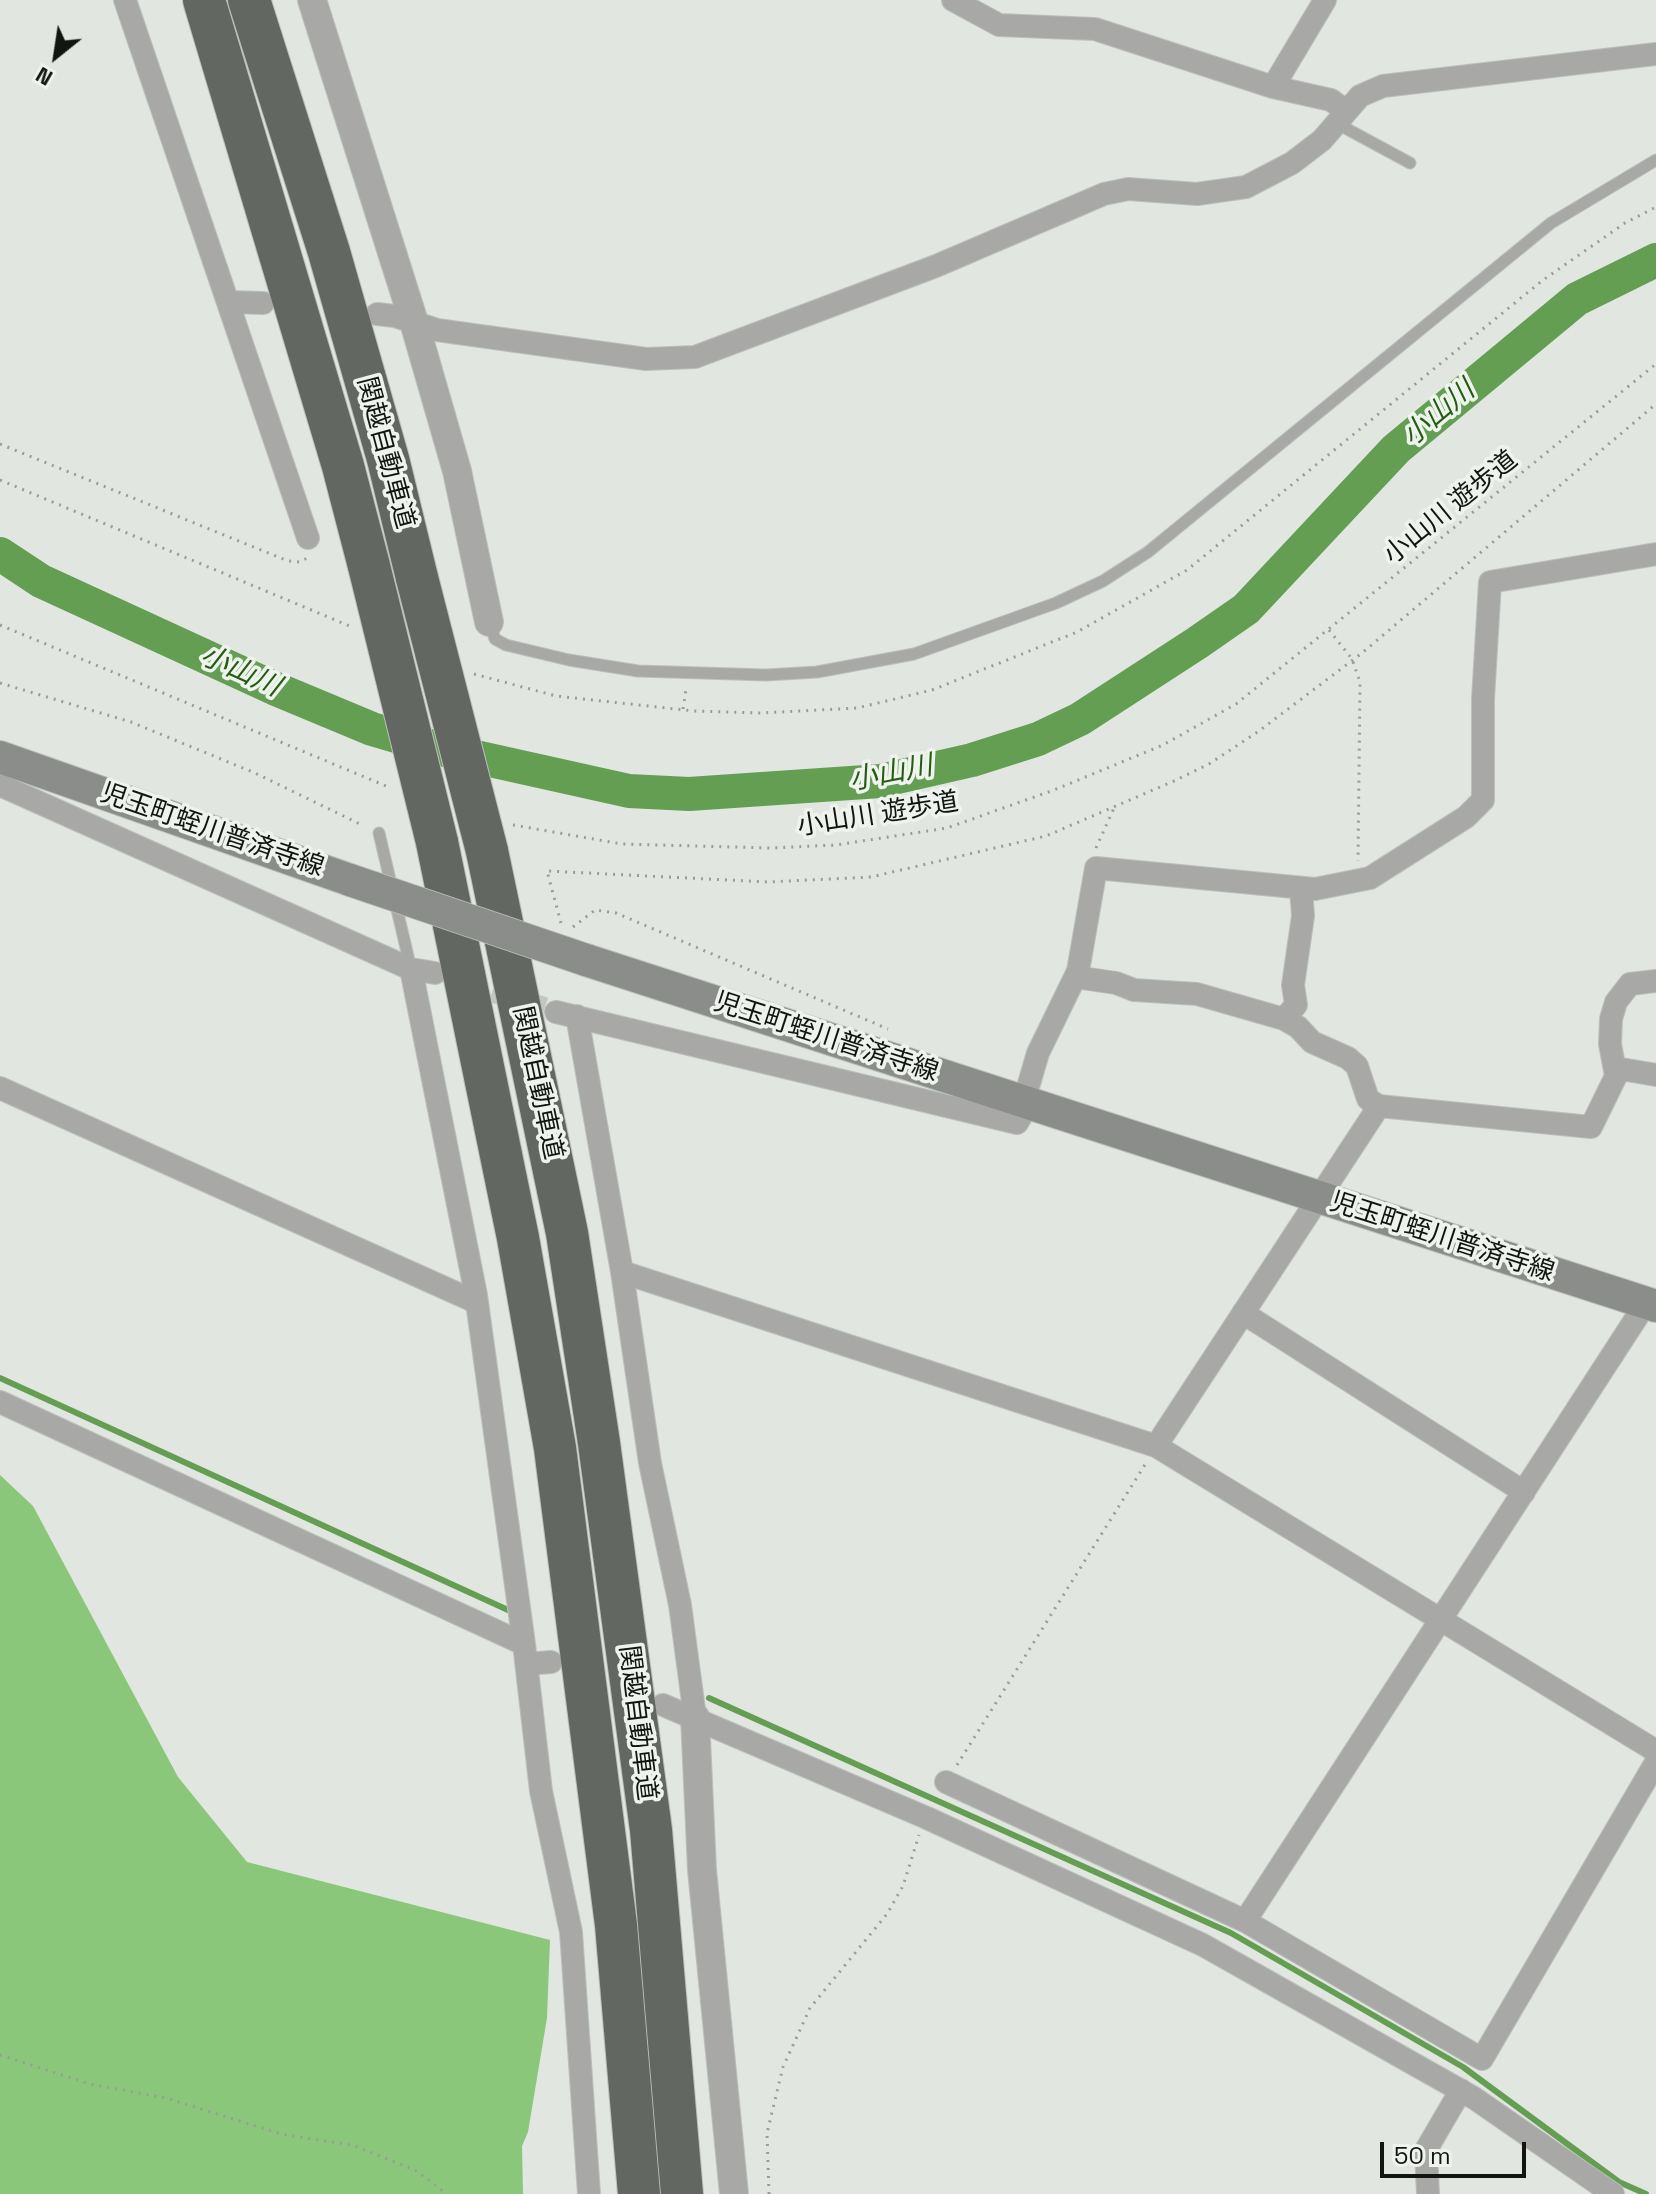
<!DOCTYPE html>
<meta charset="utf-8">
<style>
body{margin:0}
#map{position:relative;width:1656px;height:2194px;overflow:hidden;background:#e1e6e0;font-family:"Space Grotesk",sans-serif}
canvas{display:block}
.north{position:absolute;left:16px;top:16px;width:80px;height:80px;-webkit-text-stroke:6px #eef3ed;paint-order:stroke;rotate:210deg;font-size:22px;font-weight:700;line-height:32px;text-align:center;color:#131513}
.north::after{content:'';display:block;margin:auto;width:28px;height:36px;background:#131513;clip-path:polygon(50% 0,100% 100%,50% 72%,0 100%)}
.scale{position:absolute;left:1380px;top:2142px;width:146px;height:36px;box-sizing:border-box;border:4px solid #131513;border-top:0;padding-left:10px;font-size:24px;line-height:28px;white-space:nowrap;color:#131513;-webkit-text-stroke:6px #eef3ed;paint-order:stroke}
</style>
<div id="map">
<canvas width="1656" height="2194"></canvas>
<div class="north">N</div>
<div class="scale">50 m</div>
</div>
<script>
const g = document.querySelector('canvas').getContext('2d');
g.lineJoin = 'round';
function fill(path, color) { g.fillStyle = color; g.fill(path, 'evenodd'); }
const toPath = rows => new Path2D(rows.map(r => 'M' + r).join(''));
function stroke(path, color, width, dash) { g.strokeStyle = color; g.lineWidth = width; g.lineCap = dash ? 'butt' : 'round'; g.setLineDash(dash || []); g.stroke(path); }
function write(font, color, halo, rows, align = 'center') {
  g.font = font + ' "Space Grotesk","Noto Sans JP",sans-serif'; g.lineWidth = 7; g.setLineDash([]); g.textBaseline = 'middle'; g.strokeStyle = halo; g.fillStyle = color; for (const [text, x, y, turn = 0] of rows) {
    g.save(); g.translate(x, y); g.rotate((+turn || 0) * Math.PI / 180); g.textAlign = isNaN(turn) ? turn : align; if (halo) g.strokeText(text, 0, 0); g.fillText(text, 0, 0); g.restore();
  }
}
fill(toPath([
 [0,1475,33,1506,178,1777,247,1862,550,1940,547,2018,528,2132,522,2146,523,2194,0,2194]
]), '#8bc77a');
stroke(toPath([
 [0,1378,508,1610],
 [709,1698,1231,1933,1463,2067,1619,2182,1646,2194]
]), '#649e53', 6);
stroke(toPath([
 [0,554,41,581,276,689,372,729,440,749,629,791,689,794,880,781,972,760,1038,739,1080,719,1197,643,1246,609,1396,449,1577,299,1656,260]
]), '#649e53', 34);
stroke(toPath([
 [461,981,556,1012]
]), '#c2c7c1', 22, [22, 11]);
const service = toPath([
 [1336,123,1410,163],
 [489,622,495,639,506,645,569,660,638,671,766,675,817,672,914,654,1056,603,1103,581,1148,552,1551,223,1656,160],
 [379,833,411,969]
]);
const minor = toPath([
 [125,0,308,538],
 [953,0,999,25,1095,29,1273,87,1331,100,1346,111],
 [1273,87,1325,0],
 [230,302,263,303],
 [377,314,395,316,437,330,646,359,695,357,936,266,1104,194,1128,189,1197,194,1246,187,1292,163,1322,140,1360,96,1383,86,1656,54],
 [0,785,411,969,435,973],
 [411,969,476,1295,524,1644,541,1791,571,1932,589,2194],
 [1075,977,1116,983,1134,990,1197,994,1284,1019,1298,1027,1312,1042,1348,1058,1357,1066,1368,1099,1379,1106],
 [556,1012,1017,1123,1028,1105,1028,1087,1038,1053,1078,971,1096,868,1315,889,1370,878,1466,817,1483,800,1483,699,1490,582,1656,554],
 [577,1016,622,1272,650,1463,680,1605,695,1717],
 [1284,1019,1296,1005,1293,985,1303,916,1301,888],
 [1615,1068,1656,1075],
 [0,1088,476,1302],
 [622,1272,1156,1446,1656,1751],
 [1243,1313,1524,1492],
 [0,1402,524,1644],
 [1156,1446,1379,1106,1591,1127,1616,1076,1610,1044,1611,1019,1616,1002,1630,984,1656,981],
 [527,1664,551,1662],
 [663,1705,927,1818,1203,1945,1474,2098,1613,2194],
 [946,1782,1245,1921,1482,2059,1656,1762],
 [1245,1921,1646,1303],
 [1428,2194,1426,2150,1461,2090]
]);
const tertiary = toPath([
 [312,0,414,322,457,471,489,622],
 [695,1717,702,1870,734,2194]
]);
const secondary = toPath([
 [0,757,350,880],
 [586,960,1656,1306]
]);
const motorway = toPath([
 [204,0,343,466,369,566],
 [249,0,329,252,388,459,417,578],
 [437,842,518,1238,555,1448,616,1925,639,2194],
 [487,851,567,1233,599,1443,651,1830,682,2194]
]);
stroke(service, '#bcc0bb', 13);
stroke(minor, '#bcc0bb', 24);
stroke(tertiary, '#bcc0bb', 30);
stroke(secondary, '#bcc0bb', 34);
stroke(motorway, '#bcc0bb', 44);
stroke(toPath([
 [0,444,288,561,300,562,309,557],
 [0,480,352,627],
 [0,625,391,788],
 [1329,630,1352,659,1360,682,1358,861],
 [474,674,556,696,694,711,761,713,857,708,932,690,1077,632,1187,570,1543,280,1625,223,1656,207],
 [0,683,131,722,255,773,364,826],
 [683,709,686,689],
 [513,825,622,844,771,848,836,845,947,828,1054,790,1163,745,1236,704,1656,364],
 [1096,848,1114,808],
 [561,923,547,871,768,882,871,877,1046,836,1174,781,1209,764,1259,731,1362,653,1656,404],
 [573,927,595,910,616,913,888,1029],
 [957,1765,1146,1463],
 [0,2055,90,2084,166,2098,281,2134,352,2145,415,2170,447,2194],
 [769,2194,767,2133,783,2067,810,2008,887,1914,903,1886,919,1835]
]), '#999d98', 3, [2, 6]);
stroke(service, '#a8a9a7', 11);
stroke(minor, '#a8a9a7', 22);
stroke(tertiary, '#a8a9a7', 28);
stroke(secondary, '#8a8d89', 32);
stroke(motorway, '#636762', 42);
const secondaryBridge = toPath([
 [350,880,586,960]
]);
const motorwayBridge = toPath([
 [369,566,437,842],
 [417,578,487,851]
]);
stroke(secondaryBridge, '#bcc0bb', 34, []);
stroke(motorwayBridge, '#bcc0bb', 44, []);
stroke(secondaryBridge, '#8a8d89', 32);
stroke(motorwayBridge, '#636762', 42);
write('26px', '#131513', '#eef3ed', [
 ["関越自動車道",385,453,75],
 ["小山川 遊歩道",1451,508,-39],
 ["小山川 遊歩道",878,815,-9],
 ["児玉町蛭川普済寺線",212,831,19],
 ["児玉町蛭川普済寺線",826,1038,18],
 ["関越自動車道",537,1083,78],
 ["児玉町蛭川普済寺線",1442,1238,18],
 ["関越自動車道",637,1723,83]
]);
write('italic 28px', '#255d10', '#eef3ed', [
 ["小山川",1439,414,-40],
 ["小山川",240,672,24],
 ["小山川",891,774,-11]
]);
</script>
